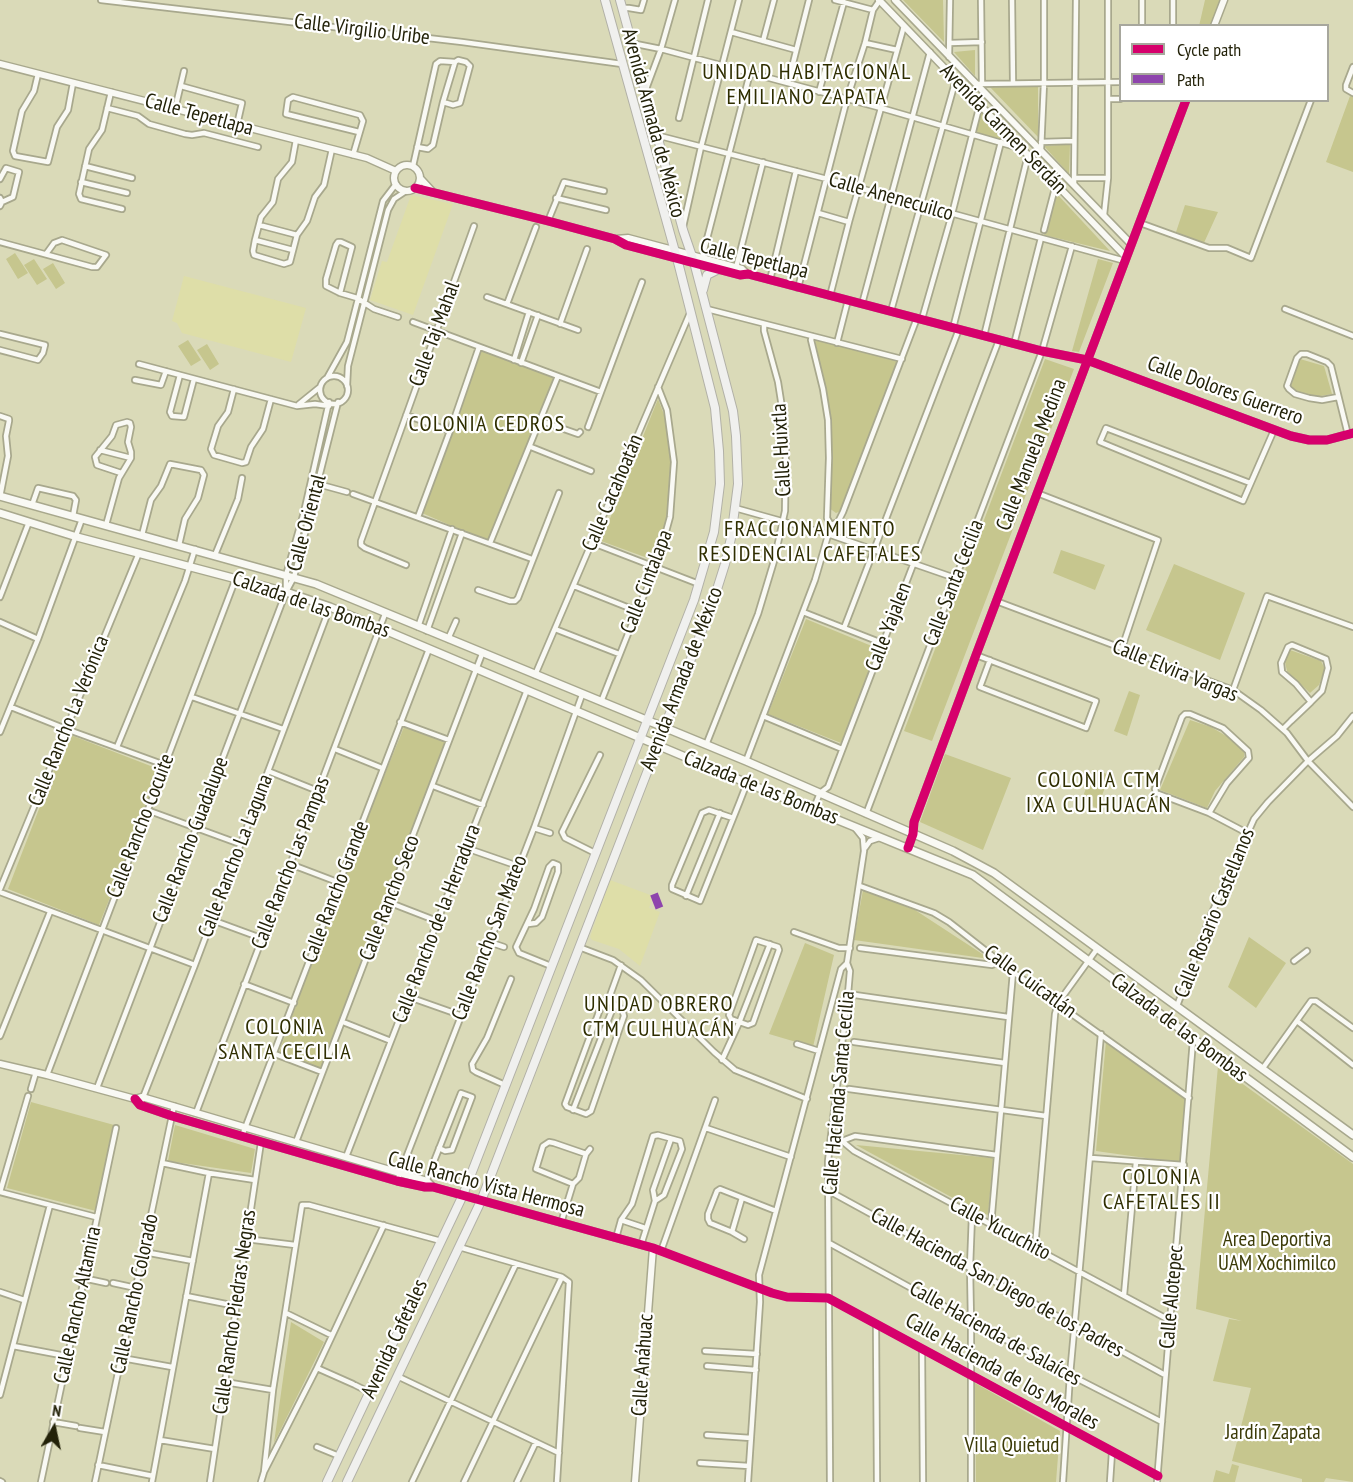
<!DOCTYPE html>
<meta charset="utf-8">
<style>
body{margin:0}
#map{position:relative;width:1353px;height:1482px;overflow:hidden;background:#dadab8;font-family:"PT Sans Narrow",sans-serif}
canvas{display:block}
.legend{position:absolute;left:1119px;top:24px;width:210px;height:78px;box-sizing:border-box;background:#fff;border:2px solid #a7a79d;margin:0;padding:8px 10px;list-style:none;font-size:18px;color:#232209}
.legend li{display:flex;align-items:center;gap:12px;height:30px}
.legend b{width:30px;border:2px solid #a7a79d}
.north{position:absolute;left:24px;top:1398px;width:60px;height:60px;-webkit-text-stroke:4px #fff;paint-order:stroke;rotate:9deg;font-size:16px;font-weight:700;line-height:24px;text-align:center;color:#232209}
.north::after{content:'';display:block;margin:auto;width:21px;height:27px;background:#232209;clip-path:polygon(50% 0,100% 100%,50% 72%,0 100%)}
</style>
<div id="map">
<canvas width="1353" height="1482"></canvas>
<ul class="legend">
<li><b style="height:8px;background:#d6006c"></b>Cycle path</li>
<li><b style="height:8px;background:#8e44ad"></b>Path</li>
</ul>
<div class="north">N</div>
</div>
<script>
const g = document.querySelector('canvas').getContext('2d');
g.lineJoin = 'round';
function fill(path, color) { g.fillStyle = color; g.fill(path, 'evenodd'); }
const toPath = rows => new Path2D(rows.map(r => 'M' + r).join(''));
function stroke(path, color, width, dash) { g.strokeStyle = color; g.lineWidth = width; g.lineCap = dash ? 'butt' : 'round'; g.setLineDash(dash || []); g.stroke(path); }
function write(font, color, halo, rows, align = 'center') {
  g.font = font + ' "PT Sans Narrow",sans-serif'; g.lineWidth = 4.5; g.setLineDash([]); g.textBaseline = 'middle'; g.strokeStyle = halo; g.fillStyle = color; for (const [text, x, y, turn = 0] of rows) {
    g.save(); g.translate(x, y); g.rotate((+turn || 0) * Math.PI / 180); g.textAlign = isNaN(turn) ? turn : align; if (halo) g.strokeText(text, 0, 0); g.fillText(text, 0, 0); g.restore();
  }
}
fill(toPath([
 [411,195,453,204,413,315,370,300,382,261,387,262],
 [184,276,306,308,291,362,182,333,177,323,172,321],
 [610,880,653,896,649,908,660,912,640,966,619,949,592,940,590,937]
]), '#dedea8');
fill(toPath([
 [903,0,943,0,944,42],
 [1205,0,1221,0,1212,25,1199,26],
 [975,50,975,76,954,52],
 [1038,85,1038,137,989,86],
 [1350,96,1353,97,1353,172,1326,162],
 [981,112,1004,136,1003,141,976,134],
 [1070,144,1069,174,1044,146],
 [1056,193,1110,251,1044,235],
 [1185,205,1218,212,1203,245,1176,232],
 [15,253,28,273,18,279,6,259],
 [34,259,47,279,37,285,24,265],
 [1098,259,1113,263,1079,352,1072,351],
 [53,263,65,283,56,289,43,269],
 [188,340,201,360,191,366,178,346],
 [815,340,898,361,841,511,836,513,829,508,830,423,826,391],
 [207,344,219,364,210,370,197,350],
 [481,351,556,375,493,541,468,533,422,513],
 [1045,359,1074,369,932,741,904,731],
 [1300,359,1324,366,1332,394,1315,397,1302,395,1290,389],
 [658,399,665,417,671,464,668,518,653,560,601,541],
 [1061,550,1105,565,1095,590,1053,573],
 [1174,564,1245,593,1220,660,1146,630],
 [806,619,879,649,841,743,768,714],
 [1290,650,1321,661,1325,669,1319,685,1310,693,1287,671,1285,662],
 [1129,691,1140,695,1127,736,1114,731],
 [1190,720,1211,727,1228,737,1244,751,1244,757,1215,791,1207,808,1160,790],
 [406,722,449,738,322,1071,279,1052,341,883],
 [68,734,161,770,99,925,8,889],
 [945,754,1011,778,983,850,920,822],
 [1093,769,1110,775,1097,808,1081,802],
 [863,890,915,910,990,959,854,940],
 [1249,937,1286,963,1256,1008,1228,987],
 [805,943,834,955,813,1047,769,1034],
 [1106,1041,1185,1098,1181,1163,1096,1151],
 [1218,1066,1353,1164,1353,1482,1326,1478,1324,1482,1302,1482,1302,1479,1232,1461,1251,1388,1213,1381,1229,1319,1242,1321,1196,1309],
 [31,1102,114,1125,96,1211,7,1188],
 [175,1125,255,1149,251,1173,168,1161],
 [856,1145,993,1158,988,1215,975,1210],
 [291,1322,324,1342,274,1443],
 [975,1383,1060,1431,1056,1482,976,1482],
 [1232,1464,1239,1466,1235,1482,1213,1482,1216,1470,1229,1474]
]), '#c6c68e');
const minor = toPath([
 [101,0,462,42,622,64],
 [835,0,873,10,880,0],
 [981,0,982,84],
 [1012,0,1013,83],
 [1142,0,1142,26],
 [622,8,629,8,641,10,644,0],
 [1173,26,1173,0],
 [731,32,796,50],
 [763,41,774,0],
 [631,43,661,49,881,108,1019,148],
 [865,43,897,50],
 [950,43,982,42],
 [949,57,950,0],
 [1353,67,1346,85,1346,89,1353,93],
 [38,74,34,91,22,111,13,151,15,156,48,162,57,127,68,110,73,83],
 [788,83,809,0],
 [977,84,1120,82],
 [181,86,242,103,237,125],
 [646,89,661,49,675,0],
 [111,92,102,130,89,149,79,194,81,199,122,209],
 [819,92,844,2],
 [1108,99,1120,99],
 [107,108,138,116,149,124,185,134,192,135,204,133,258,147],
 [175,109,184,71],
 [679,118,708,0],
 [656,135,827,179,1125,261],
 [1041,142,1074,141],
 [417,147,428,149,433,145,443,102,455,62,458,60,466,62,470,66,460,103,453,105,443,102],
 [1041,150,1044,83,1044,0],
 [353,155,363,121,360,115,293,97,288,100,286,114,359,132],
 [85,166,132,178],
 [413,166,436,64,440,61,455,62],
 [1074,178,1108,178],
 [0,179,6,168,19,172,13,197,2,202],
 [81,182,127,193],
 [1074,185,1076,0],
 [0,198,2,202,0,206],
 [556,198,606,210],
 [818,213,849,222],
 [1104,215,1108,178,1108,0],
 [548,221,564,182,604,191],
 [1140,223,1209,248,1227,248,1251,258,1311,100],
 [259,225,297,235],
 [683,227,701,147,739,0],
 [1044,230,1056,184],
 [255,240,261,217,273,202,278,179,292,162,296,140],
 [0,242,92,267,97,267,106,255,62,240,54,243,46,254],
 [293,250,255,240,253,251,254,255,284,264,290,262,297,235,307,221,315,197,324,185,332,149],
 [702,258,750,73],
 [736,268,763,162],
 [770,280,796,171],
 [798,288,847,99,865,43,873,10],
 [340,293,352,247,341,242,338,242,336,245,326,279,326,286,340,293,357,298,374,309,398,317],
 [830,296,849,222,904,26],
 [487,297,578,330],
 [507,304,536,227],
 [862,304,930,52],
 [707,309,902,359],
 [1285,309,1353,336],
 [891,311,956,79],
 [922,319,952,214,978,112],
 [413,322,601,392],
 [560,324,587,249],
 [953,328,1001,142],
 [0,334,45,345,43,353,38,360,0,350],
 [984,336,1028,155],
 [837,343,848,300],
 [1014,344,1041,238],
 [514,360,529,312],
 [521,363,538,315],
 [139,364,297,406,315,404,329,406],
 [180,375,170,412,172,416,184,417,194,379],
 '320 390a14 14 0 1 1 28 0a14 14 0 1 1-28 0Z',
 [327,378,347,342,383,201,396,184],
 [135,380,161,385,166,371],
 [347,386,348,366,388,210,394,199,406,191],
 [234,389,228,412,218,426,211,449,214,455,242,463,246,462,251,447,263,429,271,399],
 [1338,397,1322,400,1309,398,1295,394,1289,389,1287,386,1297,358,1301,354,1307,354,1327,362,1331,366,1348,435],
 [299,404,320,387],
 [406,415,450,431],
 [0,416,9,419,9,421,6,436,8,456,0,497],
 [541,421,578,434,580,432],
 [588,427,642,282],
 [531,447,591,471],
 [100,450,131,458],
 [1250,483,1106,428,1100,442,1243,501,1274,430],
 [318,484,347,492],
 [1037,493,1158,540,1122,648],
 [353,494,532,559],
 [32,505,38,488,73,496,76,500,73,516],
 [735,508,828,534,955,578],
 [418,517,450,431,479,347],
 [106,525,119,478,131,458,131,452,128,442,131,427,130,423,127,422,116,425,112,436,95,457,97,465,121,473],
 [831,525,838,522,843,512,917,318],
 [142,535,151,500,161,486,170,464,201,470,204,475,198,498,185,519,179,545],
 [490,543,558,376],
 [593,543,699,584],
 [215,555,238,499,242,478],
 [406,565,365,548,361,545,361,541,474,226],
 [574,586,637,611],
 [286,589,286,575,304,512,329,402],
 [478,590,510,601,515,601,518,598,559,493],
 [0,597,29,522],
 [996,601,1233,690,1261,710,1287,733,1308,761,1353,807],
 [803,612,882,643],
 [0,622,38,639],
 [418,627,452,529],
 [844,628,959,329],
 [555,629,619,654],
 [427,631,462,533],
 [448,639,456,621],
 [976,655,1096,701,1086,728,980,687,990,660],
 [535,675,690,313],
 [1233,690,1267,596,1353,627],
 [192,697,283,729],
 [601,702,637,611,656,568,670,517,674,462,667,410,658,387],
 [11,707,66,729,165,765],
 [763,716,842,749],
 [400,722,449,740],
 [1283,729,1291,721,1311,702,1322,691,1328,668,1326,659,1292,645,1288,647,1281,663,1282,672,1296,684,1311,702],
 [0,732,38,639,82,519],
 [706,745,758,614,774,561,785,511,786,443,784,420,778,382,764,331,764,324],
 [117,747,185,581,195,549],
 [335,749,382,768],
 [746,761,815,580,831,525,827,518,829,458,828,420,823,389,811,340,812,336],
 [268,771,318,791],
 [433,786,483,805],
 [147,810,240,844],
 [813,810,820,793,828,787,999,340],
 [1209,813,1227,783,1249,758,1248,751,1223,728,1190,714,1185,714,1182,717,1155,789,1156,793,1209,813,1247,833],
 [866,814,1042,351,1072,246],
 [733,818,709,810,702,813,672,885,672,889,700,901,740,801,747,783],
 [534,828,550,833],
 [466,848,518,866],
 [865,848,870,841,879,838],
 [595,853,565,838,562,832,600,755],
 [290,864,340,883],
 [860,886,934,913,949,922,1013,972,1189,1098],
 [0,889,139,553],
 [0,892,195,965],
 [686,896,720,813],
 [388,902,437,921],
 [212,920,261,938],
 [528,924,536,923,542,917,558,872,558,865,553,863,549,867,534,909,516,947,519,953,551,966],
 [794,932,839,948,850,948],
 [756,940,778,947,779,950,753,1023,748,1025,731,1019,729,1015,756,940],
 [489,942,504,947],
 [579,947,613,960,641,980,714,1052,735,1070,807,1099],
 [860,948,992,965,1000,962],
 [1294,961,1307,951],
 [244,984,294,1003],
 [848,994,1008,1017],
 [409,997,460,1015],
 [603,1001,608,1001,622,1009,624,1016,591,1111,586,1114,567,1107,565,1104,603,1001],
 [608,1001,621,965],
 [1177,1006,1211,915,1254,819,1268,802,1308,761,1337,736,1353,716],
 [1297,1021,1353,1065],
 [343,1022,391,1041],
 [0,1036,50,912],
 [854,1042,1005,1063],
 [797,1044,819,1051],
 [275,1054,322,1072],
 [722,1060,739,1023,770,944],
 [1263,1068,1311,1001,1316,1001,1353,1028],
 [47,1075,236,578],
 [505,1085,476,1072,473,1070,472,1064,487,1038,511,979],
 [97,1088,286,592,294,577,338,402],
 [31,1089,36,1072],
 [849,1089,1046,1116],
 [140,1105,195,965,330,607],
 [573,1110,614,1005],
 [196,1113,385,614],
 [706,1128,791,1157],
 [242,1136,429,649],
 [831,1136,842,1141,854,1151,1169,1320],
 [842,1141,855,1136,997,1155],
 [296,1142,482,654],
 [346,1157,527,690],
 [1091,1158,1184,1165],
 [162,1163,209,1173,255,1180],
 [397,1181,534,828,582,695],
 [426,1183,429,1174,461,1093,472,1097,452,1150,445,1151,439,1148],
 [573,1184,536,1169,543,1146,549,1142,554,1143,586,1154],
 [829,1191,1165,1375],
 [0,1192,96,1217],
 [0,1192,28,1096],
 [742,1198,732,1232,710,1223,708,1219,708,1214,717,1191,720,1189,776,1211],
 [655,1201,653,1190,671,1139],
 [561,1223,573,1184,579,1178,586,1154,590,1149],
 [991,1225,1013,972],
 [732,1232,744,1239],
 [616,1238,621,1220],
 [246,1239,295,1245],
 [829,1243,1070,1375,1162,1422],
 [641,1245,655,1201,664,1195,682,1149,680,1141,658,1135,653,1136,632,1204,621,1220,645,1228],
 [459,1247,562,1277,569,1282,557,1482],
 [653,1248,772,1293,787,1297,828,1298,1158,1476],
 [1035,1248,1055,1014,1058,1003,1097,949],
 [661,1251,715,1100],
 [144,1252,193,1261],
 [83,1278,106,1283],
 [113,1283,136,1288],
 [0,1292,24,1300],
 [1124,1295,1136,1162],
 [186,1296,236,1306],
 [286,1313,331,1335],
 [876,1324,877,1482],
 [13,1346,66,1356],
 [922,1350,923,1482],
 [705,1351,757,1354],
 [122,1358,172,1367],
 [707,1366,756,1370],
 [317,1368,353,1384],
 [397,1376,559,1453],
 [225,1382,273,1390],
 [355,1385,369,1392],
 [0,1395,50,1205],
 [53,1422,76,1426],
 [80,1428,105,1432],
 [707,1435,751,1438],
 [160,1440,215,1449],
 [317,1447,339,1456],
 [700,1463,749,1466],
 [98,1465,153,1476],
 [264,1472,273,1390,302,1205,309,1205,441,1241],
 [0,1481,2,1482],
 [41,1482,116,1128],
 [95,1482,174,1106],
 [152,1482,209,1173],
 [210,1482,261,1142],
 [261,1482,264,1472,317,1368,384,1225],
 [412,1482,516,1264],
 [464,1482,562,1277],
 [517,1482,536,1442],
 [748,1482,760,1302,759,1275,841,969,847,963],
 [830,1482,828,1161,848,994,850,971,847,963,864,851,863,838,855,828],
 [971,1482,971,1321,970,1267,972,1215],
 [1063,1482,1070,1375,1101,1034],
 [1110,1482,1112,1452],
 [1157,1482,1193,1040]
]);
const tertiary = toPath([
 [879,0,1126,257],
 [895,0,1131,244],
 [1214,26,1224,0],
 [0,64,367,158,396,171],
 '394 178a13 13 0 1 1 26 0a13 13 0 1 1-26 0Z',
 [420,178,432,191],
 [415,188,548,221,615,239,626,245,740,275,748,274,1042,351,1087,360,1291,436,1309,440,1327,440,1353,433],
 [616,239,628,238,673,250,742,269,747,274],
 [908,848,913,834,914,822,976,655,1186,100],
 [0,1064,47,1075,135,1099,142,1097,427,1181,433,1187],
 [135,1099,140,1105,172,1116,317,1158,397,1181,425,1187,433,1187,653,1248,635,1482]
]);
const secondary = toPath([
 [0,496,316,584,746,761,953,851,994,873,1353,1135],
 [0,513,77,537,286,592,330,607,747,783,973,875,1353,1157]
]);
const primary = toPath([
 [703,290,707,275,719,269],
 [327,1482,463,1195,694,600,714,532,720,484,719,451,715,408,679,266,605,0],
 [347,1482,481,1201,713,602,725,564,731,538,738,484,736,436,733,411,694,262,683,230,620,0]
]);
stroke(minor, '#a8a88d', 8);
stroke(tertiary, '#a8a88d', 9);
stroke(secondary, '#a8a88d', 10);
stroke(primary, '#b2b1a7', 10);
stroke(minor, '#f9f9f4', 4.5);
stroke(tertiary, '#f9f9f4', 6);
stroke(secondary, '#f9f9f4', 7);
stroke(primary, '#f0f0ee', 8);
stroke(toPath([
 [654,894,661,912]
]), '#8e44ad', 8, [15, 8]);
stroke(toPath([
 [415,188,548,221,615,239,626,245,740,275,748,274,1042,351,1087,360,1291,436,1309,440,1327,440,1353,433],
 [908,848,913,834,914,822,976,655,1186,100],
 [135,1099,140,1105,172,1116,317,1158,397,1181,425,1187,433,1187,653,1248,772,1293,787,1297,828,1298,1158,1476]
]), '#d6006c', 9);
write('21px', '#232209', '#fff', [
 ["Calle Virgilio Uribe",362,30,7],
 ["Calle Tepetlapa",199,115,15],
 ["Avenida Armada de México",653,123,75],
 ["Avenida Carmen Serdán",1003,129,46],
 ["Calle Anenecuilco",891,197,16],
 ["Calle Tepetlapa",754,259,14],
 ["Calle Taj Mahal",435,334,-70],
 ["Calle Dolores Guerrero",1225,391,20],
 ["Calle Huixtla",782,450,-93],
 ["Calle Manuela Medina",1032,455,-69],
 ["Calle Cacahoatán",613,493,-67],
 ["Calle Oriental",307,523,-75],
 ["Calle Cintalapa",647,582,-69],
 ["Calle Santa Cecilia",954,583,-69],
 ["Calzada de las Bombas",311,605,19],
 ["Calle Yajalen",889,627,-69],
 ["Calle Elvira Vargas",1175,671,22],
 ["Avenida Armada de México",682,679,-69],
 ["Calle Rancho La Verónica",69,721,-68],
 ["Calzada de las Bombas",761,788,22],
 ["Calle Rancho Cocuite",141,826,-69],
 ["Calle Rancho Guadalupe",191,840,-69],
 ["Calle Rancho La Laguna",236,856,-69],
 ["Calle Rancho Las Pampas",291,863,-69],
 ["Calle Rancho Grande",336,892,-69],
 ["Calle Rancho Seco",390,898,-69],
 ["Calle Rosario Castellanos",1215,913,-68],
 ["Calle Rancho de la Herradura",437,924,-69],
 ["Calle Rancho San Mateo",490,938,-69],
 ["Calle Cuicatlán",1030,982,36],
 ["Calzada de las Bombas",1179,1028,37],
 ["Calle Hacienda Santa Cecilia",839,1093,-85],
 ["Calle Rancho Vista Hermosa",486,1185,15],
 ["Calle Yucuchito",1000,1229,28],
 ["Calle Hacienda San Diego de los Padres",997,1283,29],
 ["Calle Rancho Colorado",135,1294,-78],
 ["Calle Alotepec",1172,1297,-85],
 ["Calle Rancho Altamira",78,1305,-78],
 ["Calle Rancho Piedras Negras",235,1312,-82],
 ["Calle Hacienda de Salaíces",995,1334,29],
 ["Avenida Cafetales",395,1339,-65],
 ["Calle Anáhuac",643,1365,-86],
 ["Calle Hacienda de los Morales",1002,1372,29]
]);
write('21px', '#3b3a07', '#fff', [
 ["Area Deportiva",1277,1240],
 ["UAM Xochimilco",1277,1264],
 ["Jardín Zapata",1273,1433],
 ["Villa Quietud",1012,1446]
]);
g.letterSpacing = '1.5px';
write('22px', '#2f2e00', '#fff', [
 ["UNIDAD HABITACIONAL",807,73],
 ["EMILIANO ZAPATA",807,98],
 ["COLONIA CEDROS",487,425],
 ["FRACCIONAMIENTO",810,530],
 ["RESIDENCIAL CAFETALES",810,555],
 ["COLONIA CTM",1099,781],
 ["IXA CULHUACÁN",1099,806],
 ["UNIDAD OBRERO",659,1005],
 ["CTM CULHUACÁN",659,1030],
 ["COLONIA",285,1028],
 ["SANTA CECILIA",285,1053],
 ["COLONIA",1162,1178],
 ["CAFETALES II",1162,1203]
]);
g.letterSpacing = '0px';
</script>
